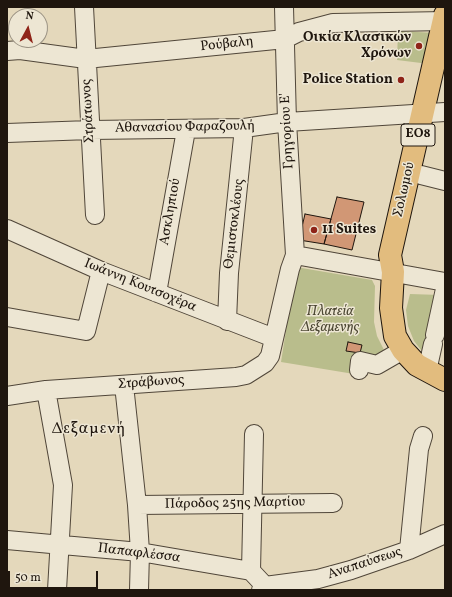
<!DOCTYPE html>
<meta charset="utf-8">
<style>
body{margin:0}
#map{position:relative;width:452px;height:597px;overflow:hidden;background:#e4d8bb;font-family:Vollkorn,serif}
canvas{display:block}
.frame{position:absolute;inset:0;border:8px solid #1f160e;pointer-events:none}
.north{position:absolute;left:8px;top:8px;width:40px;height:40px;box-sizing:border-box;background:#ede6d3;border:1px solid #9b9384;border-radius:50%;rotate:7deg;font-size:11px;font-weight:700;line-height:16px;text-align:center;color:#1f160e}
.north::after{content:'';display:block;margin:auto;width:14px;height:18px;background:#8f2418;clip-path:polygon(50% 0,100% 100%,50% 72%,0 100%)}
.scale{position:absolute;left:8px;top:571px;width:90px;height:18px;box-sizing:border-box;border:2px solid #1f160e;border-top:0;padding-left:5px;font-size:12px;line-height:14px;white-space:nowrap;color:#1f160e;-webkit-text-stroke:3px #ede6d3;paint-order:stroke}
</style>
<div id="map">
<canvas width="452" height="597"></canvas>
<div class="frame"></div>
<div class="north">N</div>
<div class="scale">50 m</div>
</div>
<script>
const g = document.querySelector('canvas').getContext('2d');
g.lineJoin = 'round';
function fill(path, color) { g.fillStyle = color; g.fill(path, 'evenodd'); }
const toPath = rows => new Path2D(rows.map(r => 'M' + r).join(''));
function stroke(path, color, width, dash) { g.strokeStyle = color; g.lineWidth = width; g.lineCap = dash ? 'butt' : 'round'; g.setLineDash(dash || []); g.stroke(path); }
function write(font, color, halo, rows, align = 'center') {
  g.font = font + ' Vollkorn,serif'; g.lineWidth = 3; g.setLineDash([]); g.textBaseline = 'middle'; g.strokeStyle = halo; g.fillStyle = color; for (const [text, x, y, turn = 0] of rows) {
    g.save(); g.translate(x, y); g.rotate((+turn || 0) * Math.PI / 180); g.textAlign = isNaN(turn) ? turn : align; if (halo) g.strokeText(text, 0, 0); g.fillText(text, 0, 0); g.restore();
  }
}
fill(toPath([
 [398,31,436,33,429,64,397,60],
 [296,267,372,280,375,286,374,322,377,336,385,352,354,374,281,362],
 [410,294,440,295,425,355,414,341,408,326,406,310]
]), '#b9bd8c');
const building = toPath([
 [337,197,364,202,352,250,324,244,337,197],
 [305,214,331,219,324,244,299,240,305,214],
 [348,342,362,345,360,353,346,351,348,342]
]);
fill(building, '#d19775');
stroke(building, '#1f160e', 1);
const minor = toPath([
 [84,7,95,215],
 [7,51,20,50,86,59,285,39,299,32,333,23,445,21],
 [7,133,90,130,244,128,287,122,445,112],
 [421,175,445,181],
 [7,229,101,271,274,338],
 [295,255,445,282],
 [157,293,186,130],
 [7,317,86,331,101,271],
 [227,321,229,273,244,128],
 [435,335,445,289],
 [359,370,360,361,377,365,403,350],
 [427,371,433,344],
 [124,385,137,505,140,552,139,590],
 [46,390,63,485,57,590],
 [7,396,46,390,236,377,246,375,265,363,270,356,290,269,295,255,287,122,284,7],
 [137,505,333,503],
 [7,540,140,552,251,571,265,586],
 [409,550,419,449,423,436],
 [251,571,254,434],
 [261,590,265,586,318,579,351,570,409,550,445,534]
]);
const major = toPath([
 [445,15,390,255,393,272,391,308,395,336,403,350,417,365,445,380]
]);
stroke(minor, '#504639', 20);
stroke(major, '#1f160e', 24);
stroke(minor, '#ede6d3', 18);
stroke(major, '#e2bc7e', 22);
for (const [x, y, r, color] of [
 [419,46,4,"#8f2418"],
 [401,80,4,"#8f2418"],
 [314,230,4,"#8f2418"]
]) { const dot = new Path2D(); dot.arc(x, y, r, 0, 2 * Math.PI); g.fillStyle = color; g.fill(dot); stroke(dot, '#ede6d3', 1.5); }
for (const [x, y, w] of [
 [418,135,34]
]) { const box = new Path2D(); box.roundRect(x - w / 2, y - 11, w, 22, 3); g.fillStyle = '#ede6d3'; g.fill(box); stroke(box, '#1f160e', 1); }
write('bold 13px', '#1f160e', null, [
 ["ΕΟ8",418,135]
]);
write('bold 14px', '#1f160e', '#ede6d3', [
 ["Οικία Κλασικών",411,38],
 ["Χρόνων",411,54],
 ["Police Station",393,80],
 ["11 Suites",322,230,"left"]
], 'right');
write('14px', '#1f160e', '#ede6d3', [
 ["Ρούβαλη",227,45,-6],
 ["Στράτωνος",89,111,-93],
 ["Αθανασίου Φαραζουλή",185,128,-1],
 ["Γρηγορίου Ε'",288,131,-93],
 ["Σολωμού",405,190,-77],
 ["Ασκληπιού",171,212,-80],
 ["Θεμιστοκλέους",235,224,-83],
 ["Ιωάννη Κουτσοχέρα",140,286,22],
 ["Στράβωνος",151,383,-4],
 ["Πάροδος 25ης Μαρτίου",235,504,-1],
 ["Παπαφλέσσα",139,554,7],
 ["Αναπαύσεως",365,564,-18]
]);
write('italic 14px', '#4d4834', '#ede6d3', [
 ["Πλατεία",330,312],
 ["Δεξαμενής",330,328]
]);
g.letterSpacing = '1px';
write('16px', '#1f160e', '#ede6d3', [
 ["Δεξαμενή",89,430]
]);
g.letterSpacing = '0px';
</script>
